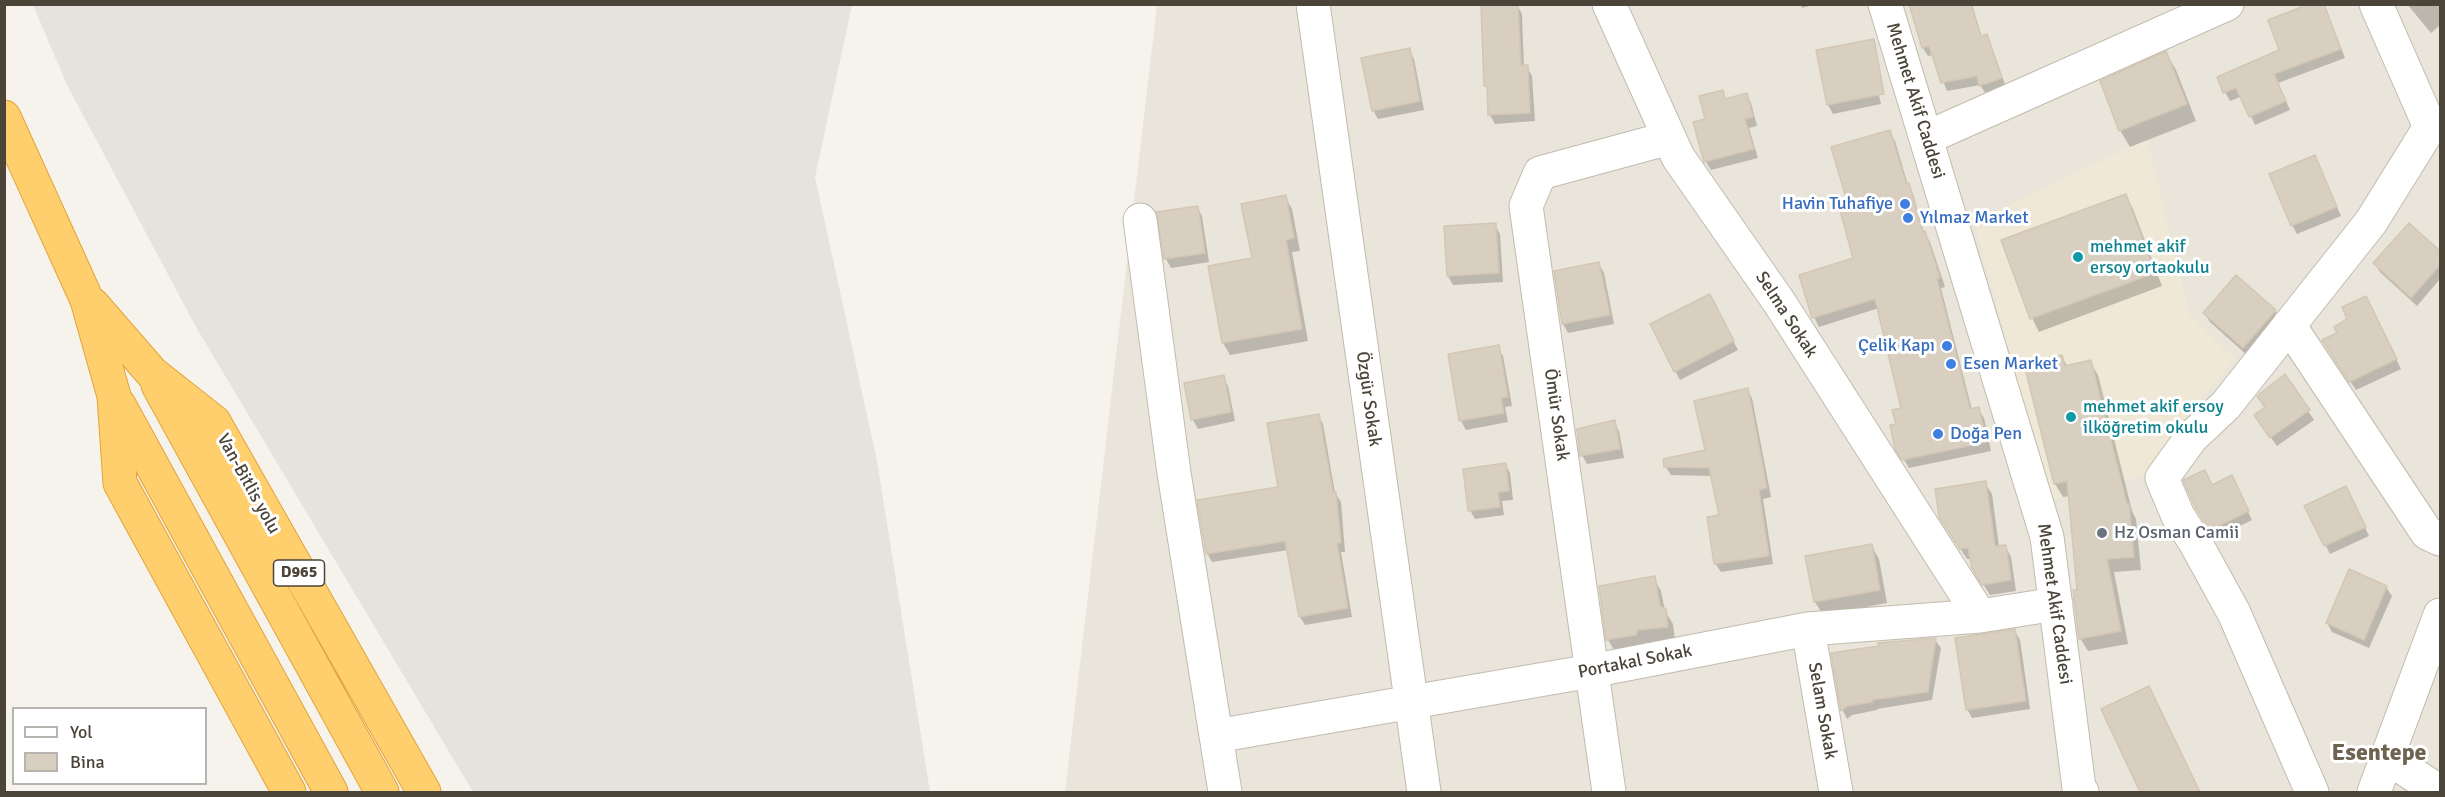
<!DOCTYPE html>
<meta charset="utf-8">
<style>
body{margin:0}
#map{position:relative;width:2445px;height:797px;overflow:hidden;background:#f6f3ec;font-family:Signika,sans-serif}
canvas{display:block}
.frame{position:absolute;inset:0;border:6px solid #4b4439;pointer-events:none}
.legend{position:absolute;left:12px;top:707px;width:195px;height:78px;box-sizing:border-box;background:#fff;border:2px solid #b7b4b0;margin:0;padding:8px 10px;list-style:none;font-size:18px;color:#4b4439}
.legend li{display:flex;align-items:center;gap:12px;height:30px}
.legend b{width:30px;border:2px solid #b7b4b0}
</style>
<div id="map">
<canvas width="2445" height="797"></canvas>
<div class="frame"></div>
<ul class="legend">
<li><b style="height:8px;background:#fff"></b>Yol</li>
<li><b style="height:16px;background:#d8cfc1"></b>Bina</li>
</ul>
</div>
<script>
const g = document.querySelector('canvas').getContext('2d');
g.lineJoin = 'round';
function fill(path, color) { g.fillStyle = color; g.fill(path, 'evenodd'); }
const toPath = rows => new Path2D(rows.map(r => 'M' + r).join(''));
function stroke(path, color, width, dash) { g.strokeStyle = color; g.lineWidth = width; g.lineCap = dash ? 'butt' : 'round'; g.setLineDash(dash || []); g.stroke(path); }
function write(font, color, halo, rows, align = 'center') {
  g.font = font + ' Signika,sans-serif'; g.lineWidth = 6; g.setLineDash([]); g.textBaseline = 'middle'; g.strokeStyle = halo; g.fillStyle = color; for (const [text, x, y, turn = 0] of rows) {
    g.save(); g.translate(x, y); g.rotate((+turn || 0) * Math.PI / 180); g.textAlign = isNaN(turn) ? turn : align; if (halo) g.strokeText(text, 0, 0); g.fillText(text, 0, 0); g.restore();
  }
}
fill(toPath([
 [1157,5,2440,5,2440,792,1065,792]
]), '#eae5da');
fill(toPath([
 [33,5,852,5,815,177,877,461,930,792,473,792,196,327,67,85]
]), '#e6e2dd');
fill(toPath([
 [2147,139,2190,315,2235,359,2189,413,2144,476,2050,500,1974,222]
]), '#efe8d6');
fill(toPath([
 [1800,4,1817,4,1802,8],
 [1910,4,1972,4,1982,38,1986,36,1991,45,2006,87,1986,94,1980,85,1947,91,1933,55,1928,56,1923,48],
 [2324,4,2345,58,2278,83,2290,110,2255,125,2242,96,2230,101,2225,92,2281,50],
 [2407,4,2440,4,2440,25,2431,33],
 [1517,5,1522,14,1524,67,1527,67,1532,76,1535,121,1495,124,1490,115,1488,90,1486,85],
 [1409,50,1414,59,1424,110,1378,119,1373,110],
 [1818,51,1869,51,1881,104,1833,114,1828,105],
 [2166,53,2176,70,2196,121,2130,147,2120,130],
 [1722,92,1727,100,1746,95,1751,103,1757,126,1749,128,1758,158,1711,170,1706,162,1707,120],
 [1889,131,1895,141,1908,185,1913,194,1924,233,1930,242,1945,287,1941,288,1972,410,1978,408,1984,418,1991,451,1909,468,1897,448,1898,425,1903,410,1879,308,1819,327,1814,317,1855,259,1849,202],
 [2319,165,2341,216,2297,234,2292,225],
 [2126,196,2133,209,2162,286,2039,332,2032,318,2003,241],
 [1285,197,1292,209,1300,251,1292,252,1308,341,1230,355,1223,343,1254,260],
 [1197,207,1202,216,1209,262,1171,268,1166,259],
 [1495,225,1500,234,1503,282,1453,285,1448,276],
 [2409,225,2440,253,2440,279,2417,306,2380,272,2375,264],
 [1599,264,1604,273,1614,324,1568,333,1563,324,1556,272],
 [1714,305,1738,350,1680,380,1675,371],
 [2371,307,2401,369,2356,390,2329,350,2339,334],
 [2275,311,2280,320,2248,356,2210,322,2204,313],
 [1498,347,1503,356,1512,406,1505,407,1508,422,1466,430,1461,421],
 [2061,356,2068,367,2090,362,2098,375,2132,511,2136,519,2141,570,2114,572,2128,644,2088,651,2080,638,2070,496,2063,497,2055,484,2025,365],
 [2285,376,2314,420,2277,446,2261,424],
 [1223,377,1228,386,1235,421,1198,429,1193,420,1185,384],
 [1747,390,1752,398,1771,497,1763,499,1773,564,1721,572,1715,563,1721,516,1712,476,1671,475,1665,466,1707,451],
 [1318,415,1323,424,1335,493,1341,502,1345,552,1341,552,1352,617,1305,625,1300,617,1288,550,1212,562,1207,553,1280,488],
 [1614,422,1619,431,1624,458,1587,464,1582,455],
 [1505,464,1510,473,1513,500,1502,501,1504,515,1475,519,1470,510],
 [1985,483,1992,494,1999,547,2005,546,2011,557,2016,591,1990,595,1980,579,1972,559,1967,559,1947,528],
 [2212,486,2236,486,2252,520,2216,538,2202,516],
 [2350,496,2369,536,2330,554,2306,506],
 [1871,545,1879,559,1887,603,1823,615,1815,602,1807,557],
 [2350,571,2386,587,2392,596,2369,648,2332,632,2327,623],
 [1654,578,1661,591,1665,611,1673,624,1675,640,1644,643,1643,648,1616,653,1608,640,1600,588],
 [2015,631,2020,640,2030,709,1972,718,1967,709],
 [1935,640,1941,648,1932,700,1877,709,1877,710,1852,715,1847,719,1843,711,1833,654],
 [2156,701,2200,792,2142,792,2103,710]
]), '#0003');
const building = toPath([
 [1518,4,1521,65,1528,65,1530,113,1488,115,1487,86,1484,86,1481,5,1518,4],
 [1909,4,1971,4,1981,36,1987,34,2002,78,1979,86,1977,76,1941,83,1929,46,1922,48,1909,4],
 [2309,4,2324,4,2341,49,2274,74,2286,101,2249,117,2236,88,2223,93,2217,77,2279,50,2268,20,2309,4],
 [1874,39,1884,94,1827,105,1816,50,1874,39],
 [1410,48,1420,101,1372,111,1361,58,1410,48],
 [2166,51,2187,104,2119,131,2100,81,2166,51],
 [1723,90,1725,99,1747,93,1753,117,1745,119,1754,149,1704,162,1693,122,1705,119,1699,96,1723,90],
 [1890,130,1906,183,1909,183,1923,232,1925,231,1940,278,1937,279,1970,409,1979,407,1987,442,1902,460,1895,449,1890,425,1896,424,1892,410,1901,408,1875,299,1812,318,1799,275,1853,258,1838,203,1847,201,1831,147,1890,130],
 [2315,155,2337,207,2291,226,2269,174,2315,155],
 [2126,194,2155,273,2030,319,2001,240,2126,194],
 [1286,195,1294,238,1286,240,1302,329,1222,343,1208,266,1252,258,1241,204,1286,195],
 [1198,206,1205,253,1164,259,1156,212,1198,206],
 [1496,223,1499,273,1447,276,1444,226,1496,223],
 [2409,223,2440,251,2440,265,2411,298,2373,263,2409,223],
 [1599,262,1610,315,1562,324,1554,271,1599,262],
 [2236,275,2276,310,2243,348,2203,313,2236,275],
 [1710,294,1734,341,1674,372,1650,324,1710,294],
 [2366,296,2397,359,2349,382,2322,340,2337,333,2334,327,2347,319,2342,307,2366,296],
 [1499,345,1508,397,1501,398,1504,413,1459,421,1448,354,1499,345],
 [2062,355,2065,366,2091,360,2127,504,2129,504,2134,557,2107,559,2121,631,2079,639,2073,590,2077,590,2067,481,2054,484,2024,364,2062,355],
 [2285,374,2310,410,2270,438,2254,415,2265,407,2257,396,2285,374],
 [1224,375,1231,412,1191,420,1184,383,1224,375],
 [1748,388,1767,488,1759,490,1769,556,1714,564,1707,517,1719,515,1709,468,1664,467,1663,459,1705,450,1694,401,1748,388],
 [1319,414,1333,492,1336,492,1341,543,1337,543,1348,608,1299,617,1285,541,1206,554,1197,500,1278,487,1267,423,1319,414],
 [1615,420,1620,449,1580,456,1577,429,1615,420],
 [1506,463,1509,491,1498,492,1500,507,1468,511,1463,469,1506,463],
 [2205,470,2212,485,2232,475,2249,511,2210,530,2195,507,2183,480,2205,470],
 [1986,481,1995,546,2006,545,2011,580,1982,585,1972,568,1968,548,1960,549,1939,517,1935,489,1986,481],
 [2346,486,2366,527,2324,546,2304,506,2346,486],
 [1872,544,1880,590,1814,602,1805,556,1872,544],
 [2349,569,2387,586,2364,640,2326,623,2349,569],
 [1655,576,1660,606,1666,609,1668,627,1637,630,1636,635,1606,640,1599,586,1655,576],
 [2015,629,2026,701,1966,710,1955,638,2015,629],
 [1936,638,1928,692,1872,700,1873,702,1847,706,1841,711,1831,653,1879,646,1878,643,1936,638],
 [2149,686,2200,792,2140,792,2101,709,2149,686]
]);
fill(building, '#d8cfc1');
stroke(building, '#d3c7b4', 1.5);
const minor = toPath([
 [1313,4,1424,792],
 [1609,4,1678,157,1779,302,1980,616],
 [1885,4,2047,537,2079,788,2082,792],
 [1926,138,2227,4],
 [1140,220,1174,473,1225,792],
 [2289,325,2427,533,2440,539],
 [1808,629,1836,792],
 [1216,736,1591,671,1808,629,1980,616,2056,604],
 [2388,758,2440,792],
 [1609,792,1526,206,1540,173,1669,138],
 [2312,792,2234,613,2195,542,2178,516,2162,478,2191,438,2226,405,2371,222,2430,127,2376,4],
 [2374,792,2440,615]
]);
const highway = toPath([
 [4,117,87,300,114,396,120,483,289,792],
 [93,305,152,373,214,422,424,792],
 [158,385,382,792],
 [119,405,331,792]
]);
stroke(minor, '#c2bbae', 35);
stroke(highway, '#e0a43c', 35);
stroke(minor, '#fff', 33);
stroke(highway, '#ffcf6e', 33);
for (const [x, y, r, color] of [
 [1905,204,6,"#3f7fe0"],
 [1908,218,6,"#3f7fe0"],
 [2078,257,6,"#0f9aa8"],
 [1947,346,6,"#3f7fe0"],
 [1951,364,6,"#3f7fe0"],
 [2071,417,6,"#0f9aa8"],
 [1938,434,6,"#3f7fe0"],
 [2102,533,6,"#6b7280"]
]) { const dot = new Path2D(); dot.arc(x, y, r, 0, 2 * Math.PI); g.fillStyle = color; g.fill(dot); stroke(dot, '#fff', 2); }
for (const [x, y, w] of [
 [299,573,51]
]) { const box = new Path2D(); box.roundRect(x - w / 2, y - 13, w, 26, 4.5); g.fillStyle = '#fff'; g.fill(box); stroke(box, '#4b4439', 1.5); }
write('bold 16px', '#4b4439', null, [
 ["D965",299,573]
]);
write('18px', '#4b4439', '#fff', [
 ["Mehmet Akif Caddesi",1915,101,73],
 ["Selma Sokak",1786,315,57],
 ["Özgür Sokak",1368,399,82],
 ["Ömür Sokak",1556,415,82],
 ["Van-Bitlis yolu",248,484,61],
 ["Mehmet Akif Caddesi",2054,604,82],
 ["Portakal Sokak",1635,662,-11],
 ["Selam Sokak",1822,711,80]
]);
write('18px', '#366cbe', '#fff', [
 ["Havin Tuhafiye",1893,204,"right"],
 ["Yılmaz Market",1920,218],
 ["Çelik Kapı",1935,346,"right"],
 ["Esen Market",1963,364],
 ["Doğa Pen",1950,434]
], 'left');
write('18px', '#0d838f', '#fff', [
 ["mehmet akif",2090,247],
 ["ersoy ortaokulu",2090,268],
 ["mehmet akif ersoy",2083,407],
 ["ilköğretim okulu",2083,428]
], 'left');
write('18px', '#5b616d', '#fff', [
 ["Hz Osman Camii",2114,533]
], 'left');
write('bold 24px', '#6e6250', '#fff', [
 ["Esentepe",2379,754]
]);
</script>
